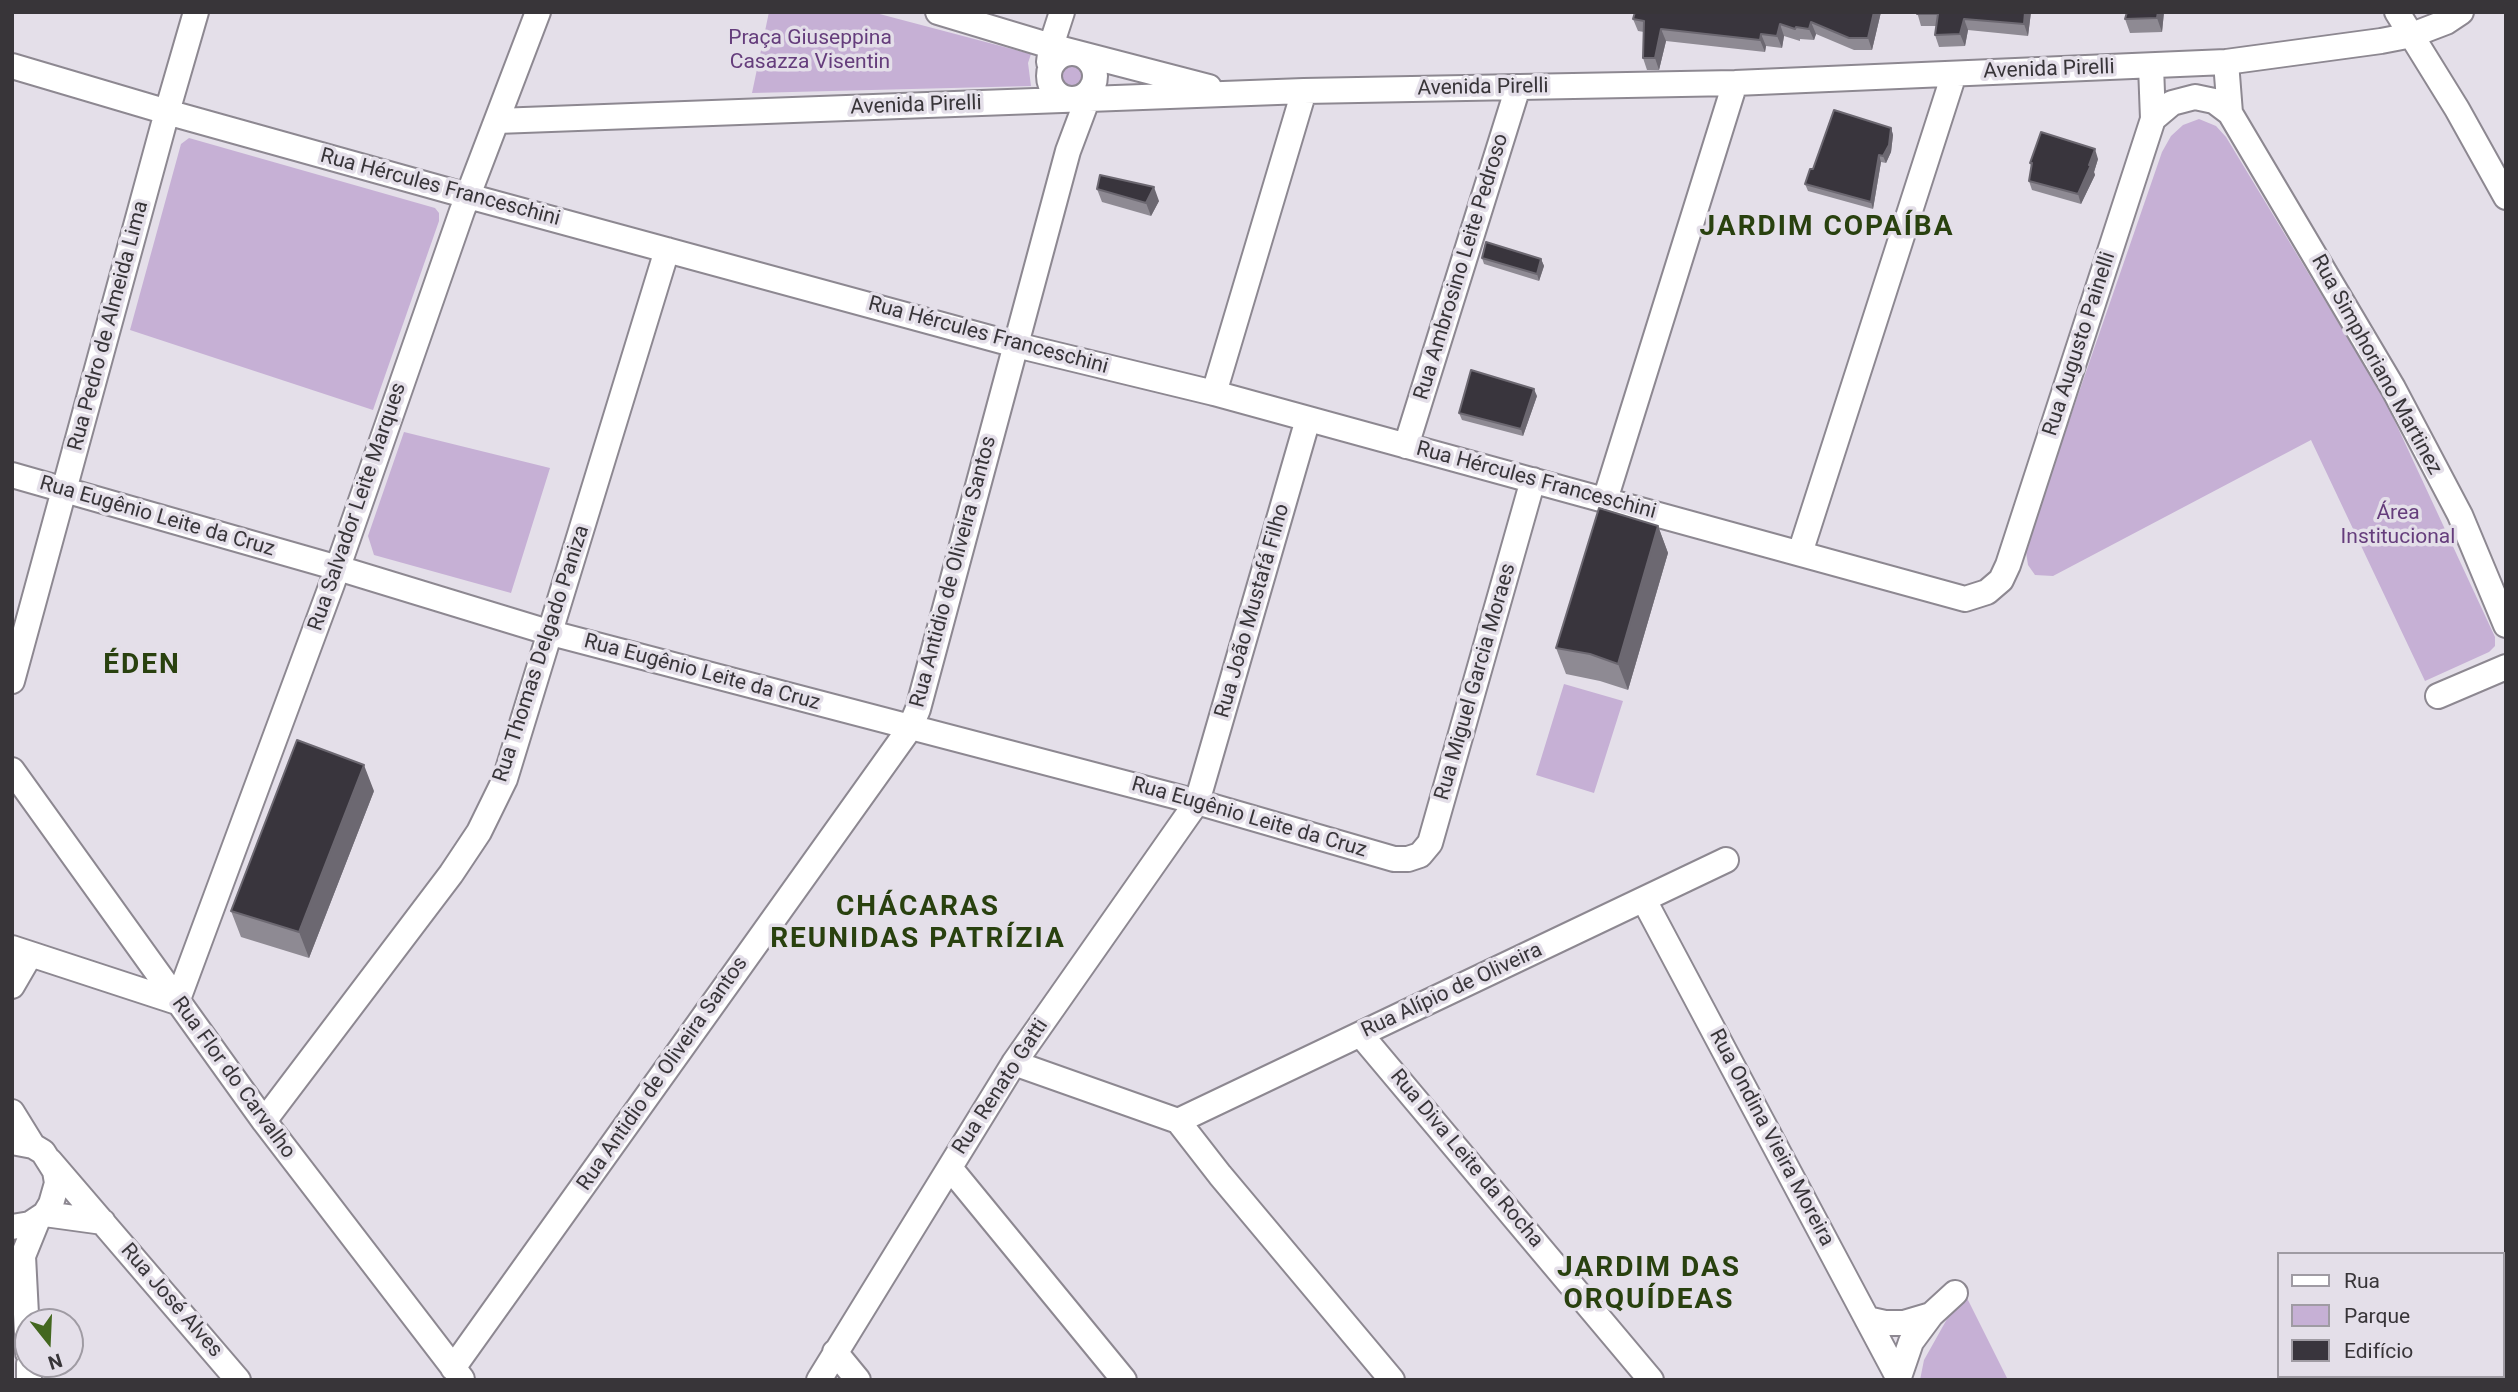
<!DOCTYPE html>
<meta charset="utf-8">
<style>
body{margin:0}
#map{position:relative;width:2518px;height:1392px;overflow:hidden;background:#e4dfe9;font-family:Roboto,sans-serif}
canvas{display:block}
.frame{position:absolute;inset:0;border:14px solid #383539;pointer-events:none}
.legend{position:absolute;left:2277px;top:1252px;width:228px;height:126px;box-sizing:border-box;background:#e4dfe9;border:2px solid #9f9ba3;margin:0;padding:9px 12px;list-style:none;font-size:21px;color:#383539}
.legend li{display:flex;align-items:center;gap:14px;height:35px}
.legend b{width:35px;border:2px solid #9f9ba3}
.north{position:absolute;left:14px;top:1308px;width:70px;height:70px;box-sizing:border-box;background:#e4dfe9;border:2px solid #9f9ba3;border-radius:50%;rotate:162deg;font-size:19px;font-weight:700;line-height:28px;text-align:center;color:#383539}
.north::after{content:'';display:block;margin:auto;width:24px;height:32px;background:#43671f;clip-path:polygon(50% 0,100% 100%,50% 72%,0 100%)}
</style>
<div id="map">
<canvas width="2518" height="1392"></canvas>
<div class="frame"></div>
<ul class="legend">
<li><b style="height:9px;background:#fff"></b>Rua</li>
<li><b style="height:19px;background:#c6b0d5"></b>Parque</li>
<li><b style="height:19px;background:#39353d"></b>Edifício</li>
</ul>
<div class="north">N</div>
</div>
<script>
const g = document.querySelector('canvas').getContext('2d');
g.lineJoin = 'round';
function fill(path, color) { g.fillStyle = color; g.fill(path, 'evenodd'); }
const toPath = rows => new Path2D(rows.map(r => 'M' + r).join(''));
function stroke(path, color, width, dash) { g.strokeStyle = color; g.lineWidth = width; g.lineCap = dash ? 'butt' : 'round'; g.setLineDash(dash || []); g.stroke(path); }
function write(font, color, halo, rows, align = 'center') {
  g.font = font + ' Roboto,sans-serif'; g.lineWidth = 7; g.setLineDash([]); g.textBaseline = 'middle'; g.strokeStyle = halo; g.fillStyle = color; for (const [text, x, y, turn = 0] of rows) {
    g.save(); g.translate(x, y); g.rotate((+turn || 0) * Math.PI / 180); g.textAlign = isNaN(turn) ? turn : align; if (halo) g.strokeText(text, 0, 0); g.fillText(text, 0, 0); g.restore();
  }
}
fill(toPath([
 [769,12,872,12,1031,54,1028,63,1031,86,752,93],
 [1067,60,1083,63,1088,70,1089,78,1086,86,1062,89,1056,82,1055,73,1059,65],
 [2199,119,2216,126,2226,137,2385,400,2495,637,2495,646,2489,652,2425,681,2311,440,2053,576,2035,575,2028,565,2026,552,2030,534,2162,152,2171,136,2183,125],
 [189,138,435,208,439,213,439,221,373,410,130,330,181,144],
 [404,432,550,468,511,593,374,555,368,536],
 [1564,684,1623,701,1594,793,1536,775],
 [1967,1298,2008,1380,1920,1380,1924,1360,1947,1319]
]), '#c6b0d5');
const street = toPath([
 [938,12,1051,46,1209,87],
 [2397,12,2457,109,2506,197],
 '1049 76a23 23 0 1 1 46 0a23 23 0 1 1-46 0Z',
 [1049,62,1051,46,1062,12],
 [2226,62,2230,113],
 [12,66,181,116,468,196,1016,345,1214,393,1965,599,1987,592,2001,580,2008,565,2153,119,2151,66],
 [2153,119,2172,103,2195,97,2214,101,2230,113,2393,388,2460,515,2506,625],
 [497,121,1304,91,1735,83,2226,62,2381,41,2412,35,2446,22,2461,12],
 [1214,393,1304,91],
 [1406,446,1518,87],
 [12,475,338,568,551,633,1197,802,1394,859,1408,859,1420,855,1430,843,1533,480],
 [1605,500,1735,83],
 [1800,553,1954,74],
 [12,681,167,112,196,12],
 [2438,696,2506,667],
 [12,770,264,1121,462,1379],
 [1644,900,1898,1377],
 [12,948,177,1002,332,584,462,211,538,12],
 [12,986,30,955],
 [1361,1035,1651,1380],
 [1014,1063,1178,1121],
 [12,1112,33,1146],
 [264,1121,451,874,479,832,505,779,667,250],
 [1178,1121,1726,860],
 [1178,1121,1220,1175,1392,1380],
 [12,1142,33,1146,43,1152,55,1171,57,1183,51,1204,45,1214,30,1224,12,1227],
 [50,1161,238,1380],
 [950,1168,1124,1380],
 [45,1214,103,1222],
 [1867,1319,1885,1323,1904,1323,1931,1315],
 [835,1352,858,1380],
 [28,1353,23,1256,38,1219],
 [29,1364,29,1380],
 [453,1368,910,728,918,709,1068,151,1092,87],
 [819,1380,1014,1063,1197,802,1308,419],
 [1898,1380,1911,1342,1931,1315,1955,1293]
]);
stroke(street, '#8d8891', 28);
stroke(street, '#fff', 24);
fill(toPath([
 [1881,12,1872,50,1854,50,1816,34,1814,40,1800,39,1800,41,1784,36,1782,48,1766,46,1765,52,1666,41,1659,70,1647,70,1643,58,1644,32,1638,31,1633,19],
 [1917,12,2031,12,2028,36,1968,30,1965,46,1939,47,1935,35,1937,26,1921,26],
 [2127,12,2164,12,2162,32,2130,33,2125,19],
 [1891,128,1893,135,1891,152,1886,163,1881,162,1873,209,1808,191,1805,184,1813,169],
 [2098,159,2094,172,2095,175,2081,204,2032,190,2029,181,2031,166,2030,163],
 [1097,189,1159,201,1151,216,1102,202],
 [1482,258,1541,259,1544,266,1539,281,1484,264],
 [1537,396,1523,436,1462,420,1459,413],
 [1658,526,1668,553,1628,690,1600,681,1566,674,1556,648],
 [374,791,309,958,241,937,231,911]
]), '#8e8a93');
fill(toPath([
 [1874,12,1881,12,1872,50,1868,38],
 [2025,12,2031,12,2028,36,2024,24],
 [2158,12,2164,12,2162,32,2157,18],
 [1964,19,1968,30,1965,46,1960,34],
 [1811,22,1816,34,1814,40,1809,29],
 [1780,24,1784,36,1782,48,1777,36],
 [1661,29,1666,41,1659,70,1655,58],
 [1761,34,1766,46,1765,52,1760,40],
 [1891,128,1893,135,1891,152,1886,163,1883,156],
 [2095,149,2098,159,2094,172,2095,175,2081,204,2078,194],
 [1879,155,1881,162,1873,209,1871,202],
 [1154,187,1159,201,1151,216,1146,203],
 [1541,259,1544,266,1539,281,1537,274],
 [1534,389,1537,396,1523,436,1521,429],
 [1658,526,1668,553,1628,690,1618,664],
 [364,765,374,791,309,958,299,932]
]), '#6c6871');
const building = toPath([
 [1635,12,1874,12,1868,38,1849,38,1811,22,1809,29,1796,27,1795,29,1780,24,1777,36,1761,34,1760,40,1661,29,1655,58,1643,58,1644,21,1633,19,1635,12],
 [1917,12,2025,12,2024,24,1964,19,1960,34,1935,35,1938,14,1917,14,1917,12],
 [2127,12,2158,12,2157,18,2125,19,2127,12],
 [1834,110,1891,128,1889,145,1883,156,1879,155,1871,202,1805,184,1810,169,1813,169,1834,110],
 [2041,132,2095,149,2089,165,2091,165,2078,194,2029,181,2032,163,2030,163,2041,132],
 [1100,175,1154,187,1146,203,1097,189,1100,175],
 [1486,242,1541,259,1537,274,1482,258,1486,242],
 [1471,370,1534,389,1521,429,1459,413,1471,370],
 [1599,508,1658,526,1618,664,1590,654,1556,648,1599,508],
 [297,740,364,765,299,932,231,911,297,740]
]);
fill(building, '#39353d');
stroke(building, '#6c6871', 2);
write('21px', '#653d7c', '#e4dfe9', [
 ["Praça Giuseppina",810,39],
 ["Casazza Visentin",810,63],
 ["Área",2398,514],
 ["Institucional",2398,538]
]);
write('21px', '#383539', '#e4dfe9', [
 ["Avenida Pirelli",2049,70,-2],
 ["Avenida Pirelli",1483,88,-1],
 ["Avenida Pirelli",916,106,-2],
 ["Rua Hércules Franceschini",440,188,15],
 ["Rua Ambrosino Leite Pedroso",1462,267,-73],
 ["Rua Pedro de Almeida Lima",109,326,-75],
 ["Rua Hércules Franceschini",988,336,15],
 ["Rua Augusto Painelli",2080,344,-72],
 ["Rua Simphoriano Martinez",2376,365,61],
 ["Rua Hércules Franceschini",1536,481,15],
 ["Rua Salvador Leite Marques",358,507,-71],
 ["Rua Eugênio Leite da Cruz",157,517,16],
 ["Rua Antidio de Oliveira Santos",954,572,-75],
 ["Rua João Mustafá Filho",1253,611,-74],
 ["Rua Thomas Delgado Paniza",542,654,-72],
 ["Rua Eugênio Leite da Cruz",702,673,15],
 ["Rua Miguel Garcia Moraes",1476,682,-74],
 ["Rua Eugênio Leite da Cruz",1249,818,16],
 ["Rua Alípio de Oliveira",1452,991,-25],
 ["Rua Antidio de Oliveira Santos",663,1074,-55],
 ["Rua Flor do Carvalho",233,1078,54],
 ["Rua Renato Gatti",1001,1087,-57],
 ["Rua Ondina Vieira Moreira",1771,1138,62],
 ["Rua Diva Leite da Rocha",1466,1159,50],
 ["Rua José Alves",171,1301,49]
]);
g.letterSpacing = '2px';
write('bold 28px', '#29410f', '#e4dfe9', [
 ["JARDIM COPAÍBA",1827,228],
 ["ÉDEN",142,666],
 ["CHÁCARAS",918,908],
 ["REUNIDAS PATRÍZIA",918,940],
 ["JARDIM DAS",1649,1269],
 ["ORQUÍDEAS",1649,1301]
]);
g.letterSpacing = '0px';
</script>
